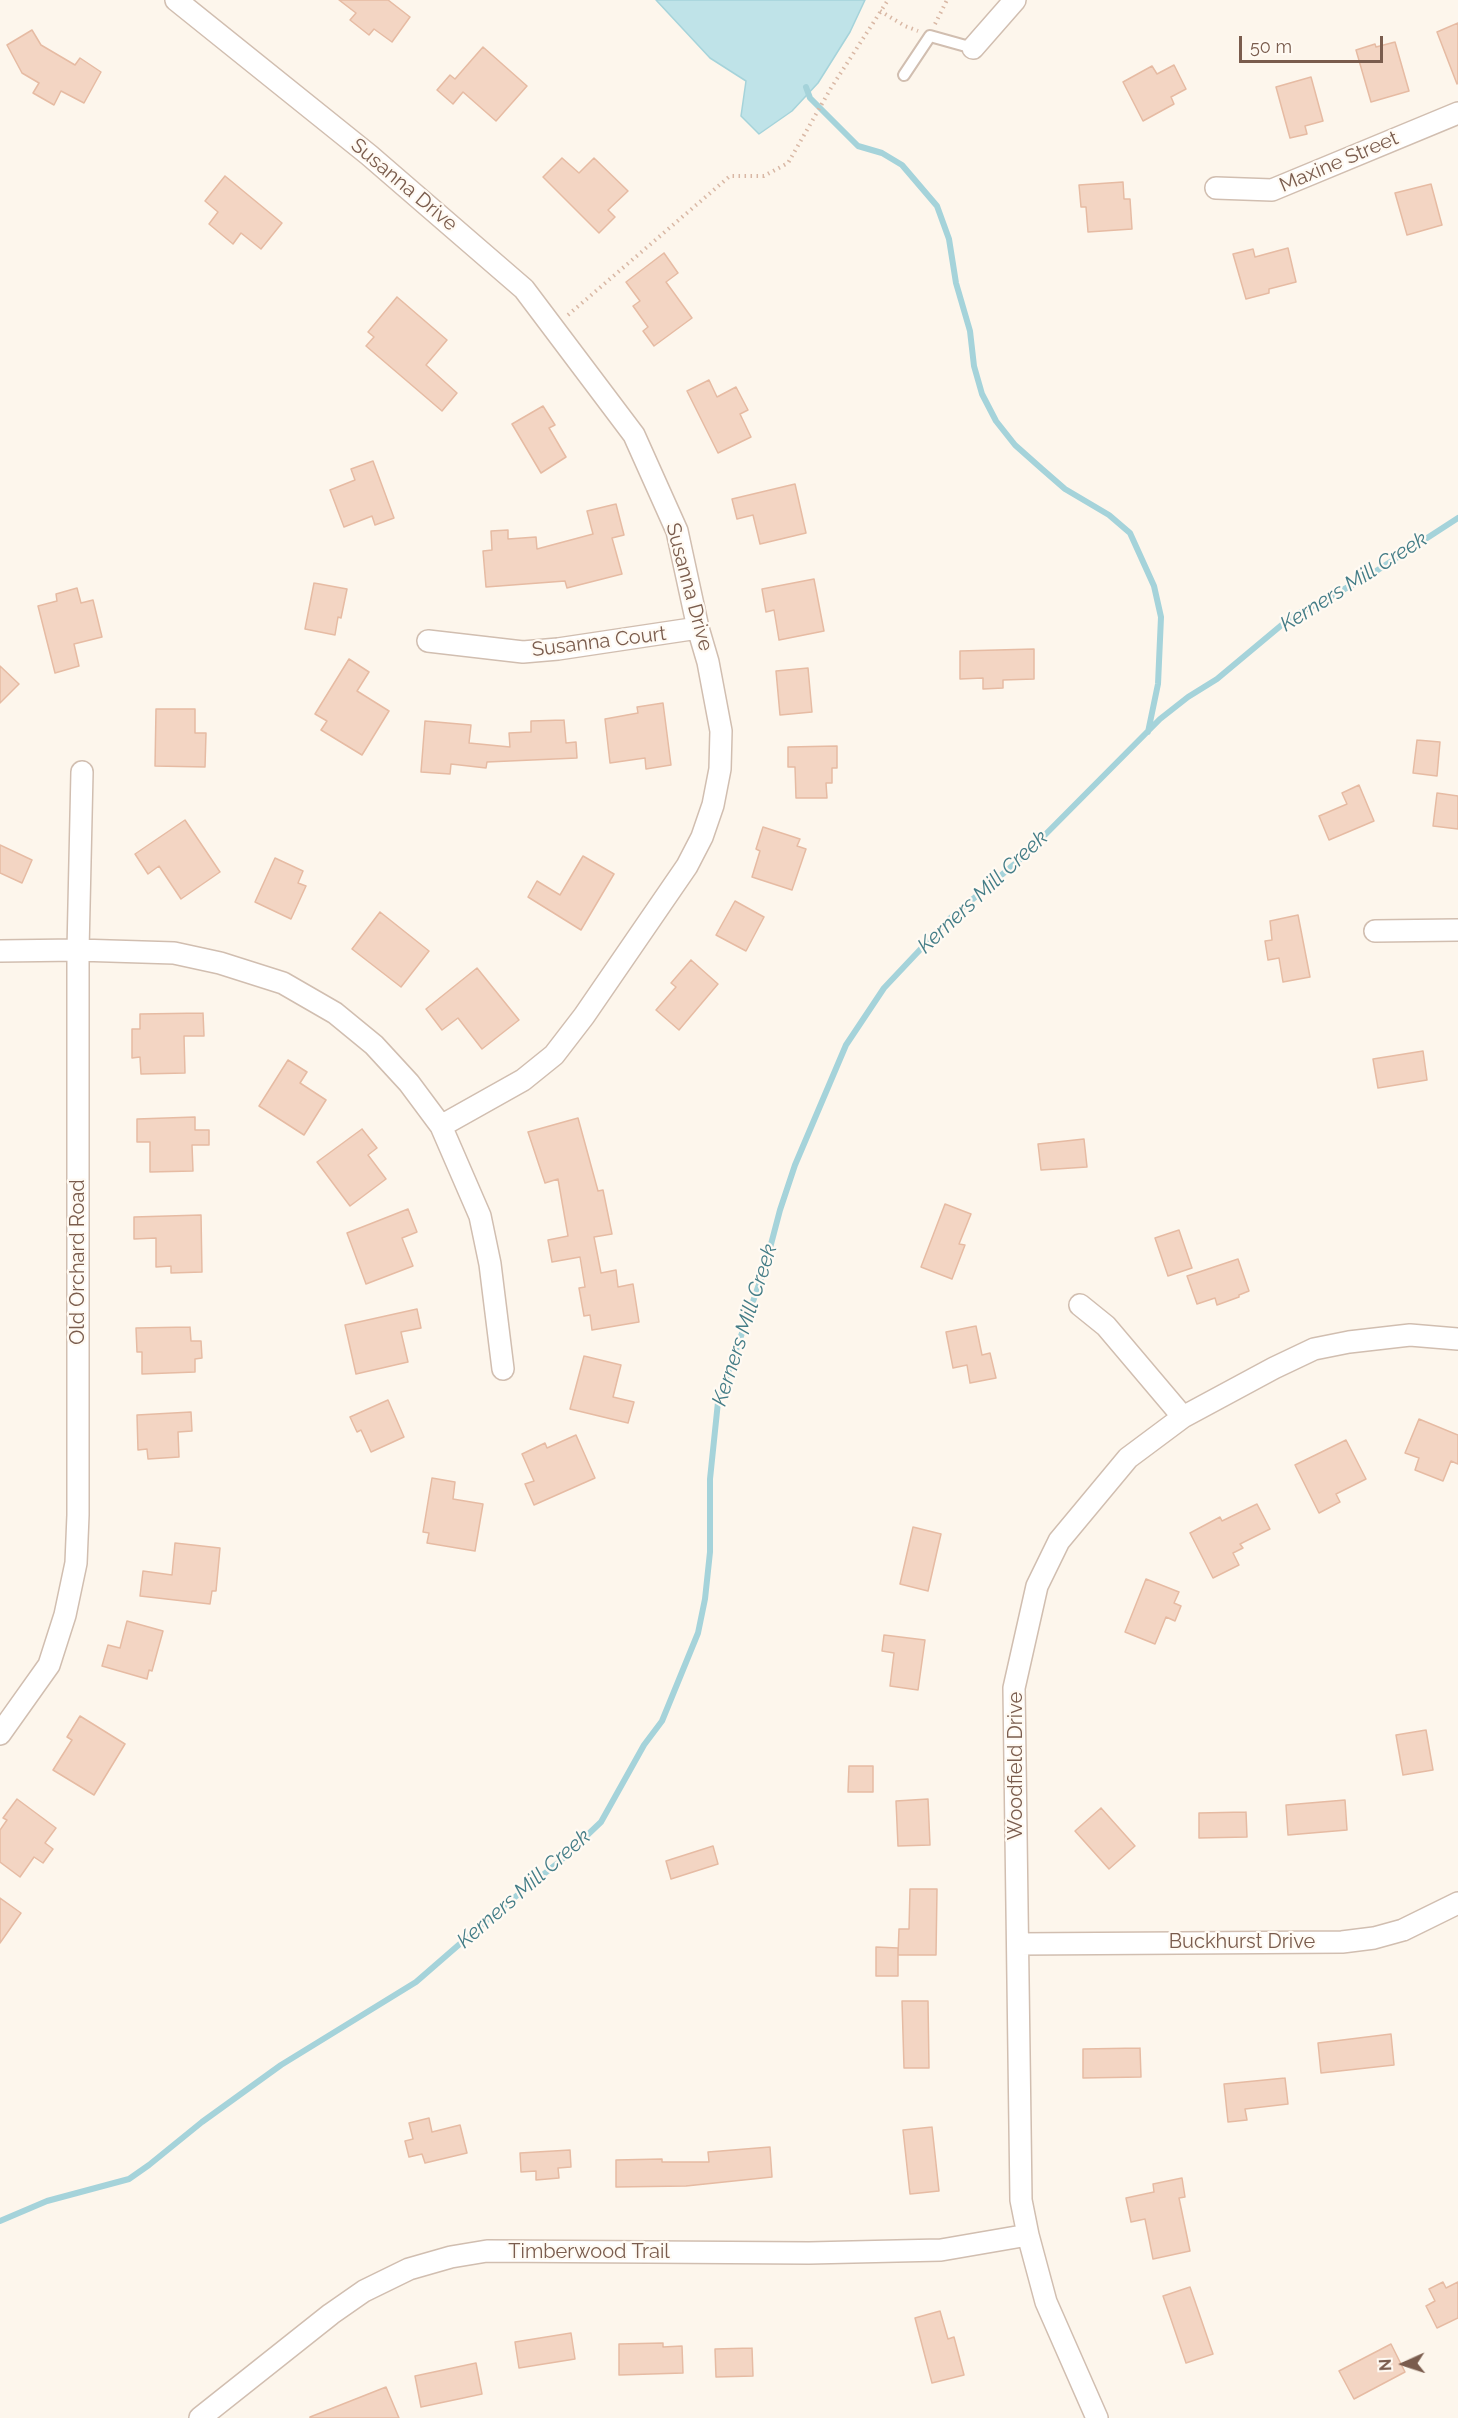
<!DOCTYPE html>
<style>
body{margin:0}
#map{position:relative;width:1458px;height:2418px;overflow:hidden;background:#fdf6ec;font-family:Raleway,sans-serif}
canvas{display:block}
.north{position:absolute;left:1374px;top:2334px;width:60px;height:60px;-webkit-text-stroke:4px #fffaf3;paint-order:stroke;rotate:267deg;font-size:16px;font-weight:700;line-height:24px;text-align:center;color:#7a5c4d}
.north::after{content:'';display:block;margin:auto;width:21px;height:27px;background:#7a5c4d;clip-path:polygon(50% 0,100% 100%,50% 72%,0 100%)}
.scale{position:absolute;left:1239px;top:36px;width:144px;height:27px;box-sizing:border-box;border:3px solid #7a5c4d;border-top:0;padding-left:8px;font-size:18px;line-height:21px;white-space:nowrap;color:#7a5c4d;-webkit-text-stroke:4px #fffaf3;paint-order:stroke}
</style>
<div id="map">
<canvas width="1458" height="2418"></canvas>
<div class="north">N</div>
<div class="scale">50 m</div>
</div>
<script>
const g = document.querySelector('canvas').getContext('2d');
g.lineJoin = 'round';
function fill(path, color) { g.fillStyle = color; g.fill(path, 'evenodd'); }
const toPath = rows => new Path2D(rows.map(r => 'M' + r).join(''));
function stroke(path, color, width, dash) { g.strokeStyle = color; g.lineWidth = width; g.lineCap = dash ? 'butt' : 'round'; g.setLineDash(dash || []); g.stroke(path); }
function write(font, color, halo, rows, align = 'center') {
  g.font = font + ' Raleway,sans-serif'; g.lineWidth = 4.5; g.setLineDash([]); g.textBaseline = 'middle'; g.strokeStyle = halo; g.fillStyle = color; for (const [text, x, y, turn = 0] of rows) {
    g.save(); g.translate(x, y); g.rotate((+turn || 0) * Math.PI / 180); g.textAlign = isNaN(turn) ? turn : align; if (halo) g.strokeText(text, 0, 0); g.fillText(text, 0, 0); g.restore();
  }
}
const water = toPath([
 [656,0,865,0,850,32,818,83,792,111,759,134,741,116,746,81,710,58,656,0]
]);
fill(water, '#bfe3e8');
stroke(water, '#a5d3da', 1.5);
stroke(toPath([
 [806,87,810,98,858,146,882,153,902,165,937,206,949,239,956,283,970,331,974,366,982,394,996,421,1015,445,1042,469,1065,489,1109,515,1130,533,1154,586,1161,617,1158,684,1148,732],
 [0,2221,47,2201,129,2179,149,2165,202,2122,281,2065,416,1982,500,1909,559,1862,601,1822,644,1745,662,1721,698,1633,705,1599,710,1552,710,1479,718,1402,765,1267,780,1210,795,1165,846,1045,884,988,948,920,1024,856,1160,719,1188,697,1217,679,1290,618,1367,577,1458,518]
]), '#a5d3da', 6);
const building = toPath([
 [339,0,388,0,410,17,392,42,374,29,369,35,350,20,356,13,339,0],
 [1458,23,1458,83,1457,84,1437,32,1458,23],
 [32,30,41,45,75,65,80,58,101,72,84,103,61,91,54,105,33,93,39,83,22,73,7,45,32,30],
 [1395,42,1409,91,1371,102,1356,50,1375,44,1376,47,1395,42],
 [483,47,527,86,496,121,463,92,453,104,437,90,450,75,455,79,483,47],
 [1174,65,1186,89,1171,97,1174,104,1143,121,1123,82,1152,66,1157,74,1174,65],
 [1311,77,1323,121,1305,126,1307,134,1290,138,1276,87,1311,77],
 [562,158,579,173,594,158,628,191,608,210,615,217,599,233,543,177,562,158],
 [225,176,282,223,261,249,241,233,233,244,209,224,218,212,205,201,225,176],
 [1123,182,1124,199,1130,199,1132,229,1088,232,1086,207,1081,207,1079,185,1123,182],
 [1431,184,1442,225,1407,235,1395,193,1431,184],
 [1288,248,1296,282,1269,289,1269,293,1246,299,1233,254,1253,249,1255,257,1288,248],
 [664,253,678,273,666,282,692,318,654,346,643,331,648,327,633,306,640,301,626,282,664,253],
 [397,297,447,340,426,365,457,393,442,411,366,346,374,337,368,332,397,297],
 [709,380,717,397,736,387,748,410,740,414,751,437,718,453,687,391,709,380],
 [543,406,555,425,549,428,566,457,541,473,512,424,543,406],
 [373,461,394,518,375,525,372,516,344,527,330,490,355,480,351,469,373,461],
 [795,484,806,533,760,544,753,515,737,519,732,499,795,484],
 [616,504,624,535,612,538,622,574,567,588,565,581,486,587,483,551,492,550,491,531,508,530,508,539,536,537,537,549,593,534,587,511,616,504],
 [814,579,824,631,779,640,774,610,766,612,762,589,814,579],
 [314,583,347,589,341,618,338,617,335,635,305,629,314,583],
 [77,588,81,603,93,600,102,637,74,644,79,666,55,673,38,606,57,601,56,594,77,588],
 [1034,649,1034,679,1003,680,1003,688,983,689,983,678,960,679,960,651,1034,649],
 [349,659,369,672,357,691,389,711,362,755,321,730,327,721,315,714,349,659],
 [0,666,19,684,0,703,0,666],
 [808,668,812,712,780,715,776,671,808,668],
 [663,703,671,765,646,769,645,758,610,763,605,719,638,713,637,707,663,703],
 [156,709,195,709,195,733,206,733,205,767,155,766,156,709],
 [564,720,566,743,576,742,577,758,487,762,486,768,451,764,450,774,421,772,425,721,471,725,469,743,510,747,509,733,531,732,531,721,564,720],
 [1417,740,1440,742,1437,776,1413,773,1417,740],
 [837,746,837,768,832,768,832,783,826,783,827,798,796,798,795,767,788,767,788,747,837,746],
 [1359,785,1374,821,1329,840,1319,816,1347,804,1342,793,1359,785],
 [1437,793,1458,796,1458,829,1433,826,1437,793],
 [185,820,220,872,181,899,159,866,148,874,135,854,185,820],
 [763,827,800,839,797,846,806,849,792,890,752,877,760,851,756,849,763,827],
 [0,845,32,860,22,883,0,873,0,845],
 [583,856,614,874,581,930,528,897,537,881,560,895,583,856],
 [275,858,303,871,298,883,306,886,291,919,255,902,275,858],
 [735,901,764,917,746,951,716,935,735,901],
 [380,912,429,951,401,987,352,949,380,912],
 [1298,915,1310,977,1283,982,1279,958,1268,960,1265,941,1272,940,1270,921,1298,915],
 [691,960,718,984,679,1030,656,1010,676,987,671,983,691,960],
 [477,968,519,1020,482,1049,458,1018,442,1030,426,1009,477,968],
 [203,1013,204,1036,184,1036,185,1073,141,1074,140,1057,132,1058,132,1029,140,1029,140,1014,203,1013],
 [1423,1051,1427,1080,1378,1088,1373,1059,1423,1051],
 [288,1060,307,1072,300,1083,326,1100,304,1135,259,1106,288,1060],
 [195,1117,195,1130,209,1130,209,1145,192,1145,193,1171,150,1172,150,1142,137,1142,137,1119,195,1117],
 [578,1118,598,1191,603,1190,612,1234,594,1237,601,1273,616,1270,618,1287,633,1284,639,1322,592,1330,590,1315,584,1316,579,1288,585,1287,580,1257,552,1262,548,1240,568,1236,558,1179,545,1183,528,1132,578,1118],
 [362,1129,377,1148,368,1155,386,1179,350,1206,317,1162,362,1129],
 [1084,1139,1087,1167,1041,1170,1038,1144,1084,1139],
 [945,1204,971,1214,959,1244,965,1245,952,1279,921,1267,945,1204],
 [408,1209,417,1232,402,1238,413,1266,366,1284,347,1233,408,1209],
 [201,1215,202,1272,171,1273,171,1266,156,1267,156,1238,134,1239,134,1217,201,1215],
 [1179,1230,1192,1268,1168,1276,1155,1238,1179,1230],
 [1238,1259,1249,1291,1239,1295,1239,1297,1217,1305,1215,1298,1197,1304,1187,1276,1238,1259],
 [417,1309,421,1328,401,1332,408,1362,356,1374,345,1325,417,1309],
 [976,1326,982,1355,990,1353,996,1378,970,1383,967,1365,953,1368,946,1332,976,1326],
 [190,1327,191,1341,201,1341,202,1358,195,1359,195,1372,142,1374,142,1352,137,1352,136,1328,190,1327],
 [584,1356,621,1365,613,1397,634,1402,628,1423,570,1409,584,1356],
 [388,1400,404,1437,371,1452,361,1430,357,1432,350,1417,388,1400],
 [191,1412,192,1431,178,1432,179,1457,148,1459,147,1449,138,1450,137,1415,191,1412],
 [1419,1419,1458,1435,1458,1464,1451,1461,1443,1481,1415,1470,1419,1458,1405,1453,1419,1419],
 [576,1435,595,1478,534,1505,525,1484,534,1481,522,1454,545,1443,547,1448,576,1435],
 [1346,1440,1366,1479,1336,1494,1340,1502,1319,1513,1295,1465,1346,1440],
 [432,1478,455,1482,453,1499,483,1504,475,1551,427,1543,429,1533,423,1532,432,1478],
 [1257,1504,1270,1529,1240,1544,1243,1548,1233,1553,1239,1565,1213,1578,1190,1533,1220,1517,1222,1521,1257,1504],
 [913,1527,941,1534,928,1591,900,1584,913,1527],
 [175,1543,220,1548,216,1591,212,1591,210,1604,140,1596,143,1571,172,1575,175,1543],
 [1146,1579,1179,1592,1174,1603,1181,1606,1175,1621,1166,1617,1155,1644,1125,1632,1146,1579],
 [127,1621,163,1631,152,1671,149,1670,147,1679,102,1666,108,1645,120,1648,127,1621],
 [884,1635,925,1640,918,1690,890,1686,894,1653,882,1651,884,1635],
 [80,1716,125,1744,94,1795,53,1770,72,1740,67,1737,80,1716],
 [1426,1730,1433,1770,1403,1775,1396,1735,1426,1730],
 [849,1766,873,1766,873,1792,848,1792,849,1766],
 [17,1799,56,1828,45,1843,53,1849,43,1863,34,1857,20,1877,0,1862,0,1830,7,1820,3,1818,17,1799],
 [928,1799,930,1845,898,1846,896,1801,928,1799],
 [1345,1800,1347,1830,1288,1835,1286,1805,1345,1800],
 [1101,1808,1135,1846,1109,1869,1075,1831,1101,1808],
 [1246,1812,1247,1837,1199,1838,1199,1813,1246,1812],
 [713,1846,718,1864,671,1879,666,1861,713,1846],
 [910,1889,937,1889,936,1955,898,1955,899,1929,909,1929,910,1889],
 [0,1898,21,1913,0,1943,0,1898],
 [876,1947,898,1948,898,1976,876,1976,876,1947],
 [902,2001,928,2001,929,2068,904,2068,902,2001],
 [1391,2034,1394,2065,1321,2073,1318,2043,1391,2034],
 [1140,2048,1141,2077,1083,2078,1083,2049,1140,2048],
 [1285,2078,1288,2104,1245,2109,1247,2120,1228,2122,1224,2084,1285,2078],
 [429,2118,432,2132,460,2125,467,2153,425,2163,422,2154,409,2157,405,2141,413,2139,409,2123,429,2118],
 [932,2127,939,2191,910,2194,903,2130,932,2127],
 [770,2147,772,2177,686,2186,616,2187,616,2160,662,2159,662,2162,709,2162,708,2152,770,2147],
 [570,2150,571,2167,558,2168,559,2178,536,2180,536,2171,521,2172,520,2153,570,2150],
 [1182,2178,1185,2197,1179,2198,1190,2251,1153,2259,1145,2219,1131,2222,1126,2198,1154,2192,1153,2184,1182,2178],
 [1443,2282,1446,2288,1458,2282,1458,2318,1437,2328,1426,2306,1435,2301,1429,2289,1443,2282],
 [1190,2287,1213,2354,1186,2363,1163,2296,1190,2287],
 [940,2311,948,2339,954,2337,964,2375,932,2383,915,2318,940,2311],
 [571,2333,575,2359,519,2368,515,2342,571,2333],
 [663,2343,663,2347,682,2346,683,2373,619,2375,619,2344,663,2343],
 [1391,2344,1405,2372,1354,2399,1339,2371,1391,2344],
 [752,2348,753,2376,716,2377,715,2349,752,2348],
 [476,2363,482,2394,421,2407,415,2376,476,2363],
 [386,2387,399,2418,310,2418,310,2417,386,2387]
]);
fill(building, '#f3d5c3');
stroke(building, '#e6bba3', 1.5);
const lane = toPath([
 [904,75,930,36,973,48]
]);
const street = toPath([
 [176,0,369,155,524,289,634,435,677,531,698,628,708,662,721,731,720,769,713,805,702,837,687,866,584,1016,554,1055,523,1080,441,1126],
 [973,48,1015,0],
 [1216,188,1272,190,1458,113],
 [428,641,523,652,558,649,698,628],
 [1375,931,1458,930],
 [0,951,78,950,174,953,220,963,283,983,335,1013,374,1045,409,1083,441,1126,480,1216,490,1264,503,1369],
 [1080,1305,1106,1326,1183,1417],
 [0,1734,49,1665,65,1615,76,1563,78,1515,78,950,82,772],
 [1018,1944,1342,1942,1374,1938,1403,1930,1458,1903],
 [200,2418,331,2314,364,2291,409,2269,451,2257,487,2251,809,2253,941,2250,1028,2235],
 [1097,2418,1046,2302,1028,2235,1021,2200,1014,1688,1037,1586,1059,1541,1128,1458,1183,1417,1274,1368,1314,1349,1349,1342,1410,1335,1458,1339]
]);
stroke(lane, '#d1beb0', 14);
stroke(street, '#d1beb0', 24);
stroke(toPath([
 [880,11,905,26,918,31],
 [935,24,947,0],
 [568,315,730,176,764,176,788,163,831,88,888,0]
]), '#d9b8a5', 4, [1.5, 4.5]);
stroke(lane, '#fff', 10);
stroke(street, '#fff', 21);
write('20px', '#7a5c4d', '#fffaf3', [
 ["Maxine Street",1339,162,-23],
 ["Susanna Drive",404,185,40],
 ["Susanna Drive",689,587,75],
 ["Susanna Court",599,642,-7],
 ["Old Orchard Road",78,1262,-90],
 ["Woodfield Drive",1016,1766,-90],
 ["Buckhurst Drive",1242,1942],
 ["Timberwood Trail",589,2252]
]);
write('italic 21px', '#437c86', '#fffaf3', [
 ["Kerners Mill Creek",1354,582,-32],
 ["Kerners Mill Creek",983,892,-43],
 ["Kerners Mill Creek",745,1325,-72],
 ["Kerners Mill Creek",524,1889,-41]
]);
</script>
